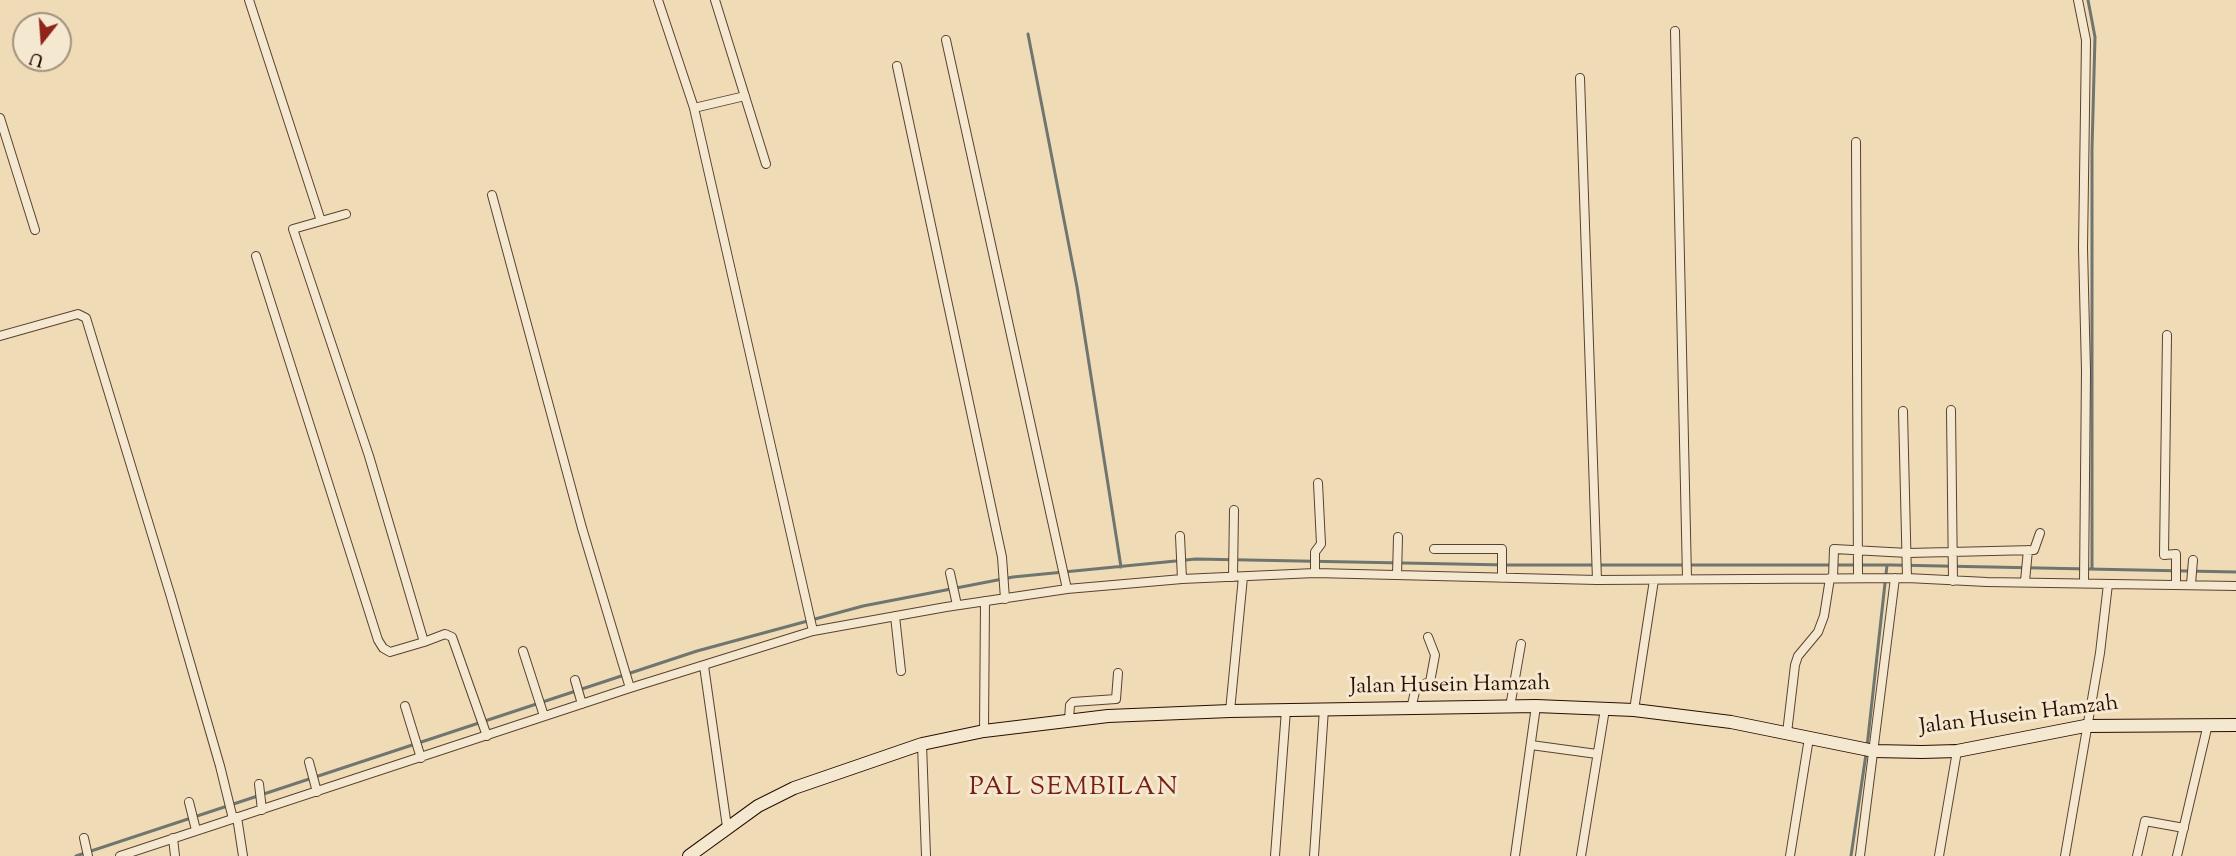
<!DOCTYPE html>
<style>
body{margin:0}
#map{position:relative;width:2236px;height:856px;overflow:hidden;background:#f0dbb7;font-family:"Sorts Mill Goudy",serif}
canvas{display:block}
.north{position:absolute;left:12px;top:12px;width:60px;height:60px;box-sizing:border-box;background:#f5e8d0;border:2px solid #a3917e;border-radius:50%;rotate:197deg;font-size:16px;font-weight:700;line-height:24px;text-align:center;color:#290e02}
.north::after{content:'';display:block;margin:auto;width:21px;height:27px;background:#8f2418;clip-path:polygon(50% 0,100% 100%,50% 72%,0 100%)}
</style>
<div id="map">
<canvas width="2236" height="856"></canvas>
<div class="north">U</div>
</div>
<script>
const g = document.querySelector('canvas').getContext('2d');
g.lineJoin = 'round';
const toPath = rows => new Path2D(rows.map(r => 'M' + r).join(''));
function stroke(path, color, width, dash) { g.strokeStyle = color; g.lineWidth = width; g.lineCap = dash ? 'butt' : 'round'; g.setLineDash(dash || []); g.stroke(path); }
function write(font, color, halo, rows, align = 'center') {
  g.font = font + ' "Sorts Mill Goudy",serif'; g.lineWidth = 6; g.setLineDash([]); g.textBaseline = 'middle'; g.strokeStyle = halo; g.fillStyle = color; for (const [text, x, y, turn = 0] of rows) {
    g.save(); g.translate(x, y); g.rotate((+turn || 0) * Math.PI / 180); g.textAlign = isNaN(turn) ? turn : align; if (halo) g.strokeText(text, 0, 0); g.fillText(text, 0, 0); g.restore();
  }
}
stroke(toPath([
 [2088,0,2095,37,2092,149,2092,569],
 [1028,34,1077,287,1121,567],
 [1867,747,1887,565],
 [76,856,697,651,863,606,1013,577,1196,559,1507,565,1892,565,2236,572],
 [1851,856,1866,754]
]), '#6f756f', 3);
const street = toPath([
 [249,0,321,221],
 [658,0,694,108,813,631],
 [715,0,766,164],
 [2078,0,2086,40,2083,248,2086,371,2084,583],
 [1675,31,1687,578],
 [946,40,1067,589],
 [897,66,1002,557,1005,599],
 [1580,78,1597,580],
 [694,108,745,96],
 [0,118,35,230],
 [1856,142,1858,577],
 [492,195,582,528,630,688],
 [346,214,293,229,369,456,424,642,445,634,452,637,487,736],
 [256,256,378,640,383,648,390,652,424,642],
 [2167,335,2164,555,2176,554,2176,584],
 [0,336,78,314,86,318,171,597,220,766,233,819],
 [1951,410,1953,581],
 [1903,411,1907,578],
 [1180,536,1182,579],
 [1434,549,1502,549,1502,578],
 [950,573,957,605],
 [1315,573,1315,552,1321,544,1318,483],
 [1397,575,1398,537],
 [1233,577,1234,510],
 [1833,578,1834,549,1908,553,2034,550,2040,533],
 [2025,581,2028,550],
 [2191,584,2193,560],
 [895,616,901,671],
 [523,651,544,716],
 [704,666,727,827],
 [575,680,582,704],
 [405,706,421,758],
 [1510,707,1521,644],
 [1411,709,1416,687,1430,682,1435,655,1428,637],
 [1634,710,1654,580],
 [1230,711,1243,577],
 [1069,720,1070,705,1073,702,1116,699,1118,673],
 [984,731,985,601],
 [1787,733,1795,665,1798,656,1818,632,1824,616,1830,578],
 [922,744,926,856],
 [1531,745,1597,754],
 [309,762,317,792],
 [259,784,262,810],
 [189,802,196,830],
 [237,817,243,856],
 [84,838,88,856],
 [173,838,175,856],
 [120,856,630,688,813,631,946,607,1067,589,1182,579,1315,573,1597,580,1907,578,1987,582,2236,586],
 [1275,856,1286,710],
 [1314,856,1324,709],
 [1515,856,1536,706],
 [1581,856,1605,709],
 [1790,856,1809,738],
 [1860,856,1895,578],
 [1939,856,1957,751],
 [2065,856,2100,653,2108,584],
 [2137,856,2145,821,2184,828],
 [2177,856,2208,724]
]);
const secondary = toPath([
 [689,856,758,806,794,788,922,744,984,731,1108,716,1230,711,1536,706,1634,710,1731,722,1874,751,1922,752,1957,751,2085,726,2236,725]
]);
stroke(street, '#5b412f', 10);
stroke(secondary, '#290e02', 14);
stroke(street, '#f5e8d0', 8);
stroke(secondary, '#f5e8d0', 12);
write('22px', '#290e02', '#f5e8d0', [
 ["Jalan Husein Hamzah",1450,687,-1],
 ["Jalan Husein Hamzah",2019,717,-7]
]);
g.letterSpacing = '1.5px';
write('26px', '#7a1f14', '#f5e8d0', [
 ["PAL SEMBILAN",1074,790]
]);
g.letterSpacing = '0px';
</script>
